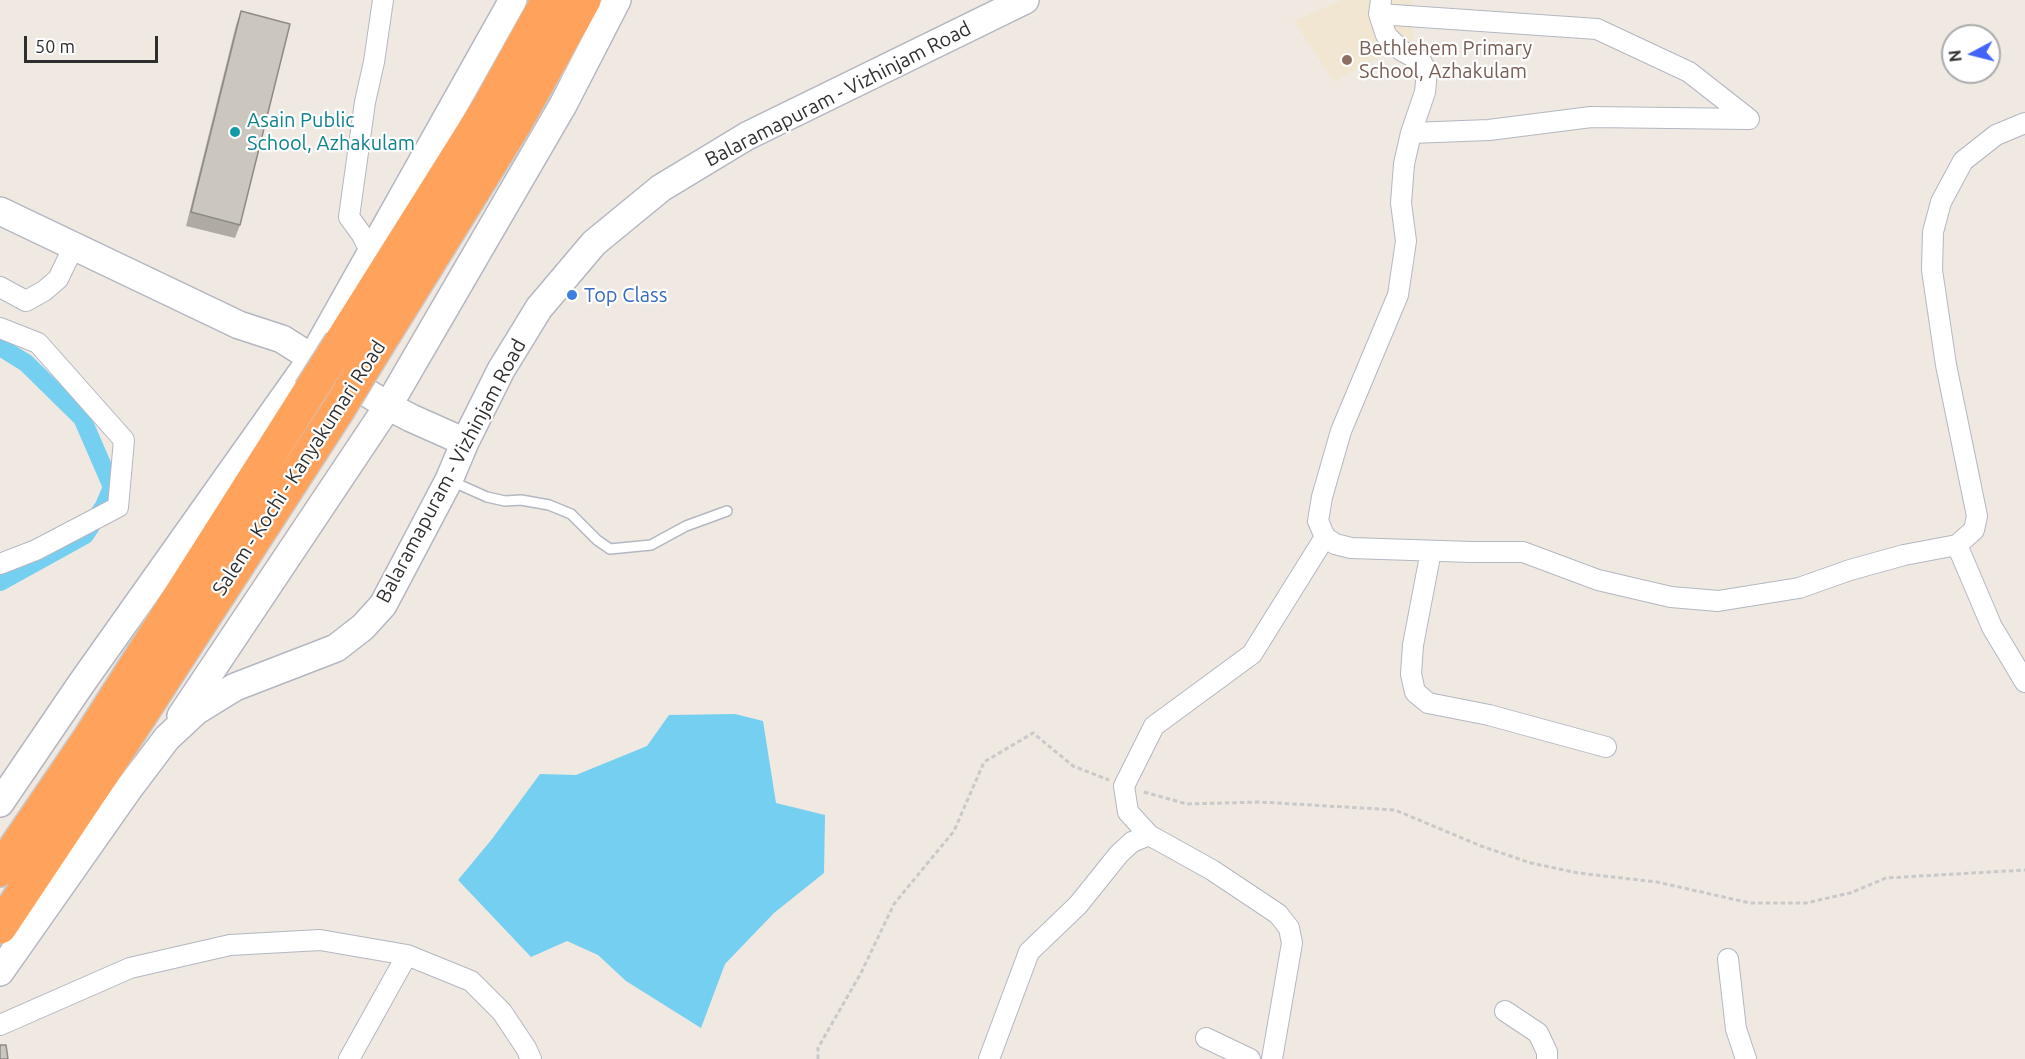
<!DOCTYPE html>
<style>
body{margin:0}
#map{position:relative;width:2025px;height:1059px;overflow:hidden;background:#efe9e1;font-family:Ubuntu,sans-serif}
canvas{display:block}
.north{position:absolute;left:1941px;top:24px;width:60px;height:60px;box-sizing:border-box;background:#fff;border:2px solid #ababab;border-radius:50%;rotate:263deg;font-size:16px;font-weight:700;line-height:24px;text-align:center;color:#2e2e2e}
.north::after{content:'';display:block;margin:auto;width:21px;height:27px;background:#4264fb;clip-path:polygon(50% 0,100% 100%,50% 72%,0 100%)}
.scale{position:absolute;left:24px;top:36px;width:134px;height:27px;box-sizing:border-box;border:3px solid #2e2e2e;border-top:0;padding-left:8px;font-size:18px;line-height:21px;white-space:nowrap;color:#2e2e2e;-webkit-text-stroke:4px #fff;paint-order:stroke}
</style>
<div id="map">
<canvas width="2025" height="1059"></canvas>
<div class="north">N</div>
<div class="scale">50 m</div>
</div>
<script>
const g = document.querySelector('canvas').getContext('2d');
g.lineJoin = 'round';
function fill(path, color) { g.fillStyle = color; g.fill(path, 'evenodd'); }
const toPath = rows => new Path2D(rows.map(r => 'M' + r).join(''));
function stroke(path, color, width, dash) { g.strokeStyle = color; g.lineWidth = width; g.lineCap = dash ? 'butt' : 'round'; g.setLineDash(dash || []); g.stroke(path); }
function write(font, color, halo, rows, align = 'center') {
  g.font = font + ' Ubuntu,sans-serif'; g.lineWidth = 4.5; g.setLineDash([]); g.textBaseline = 'middle'; g.strokeStyle = halo; g.fillStyle = color; for (const [text, x, y, turn = 0] of rows) {
    g.save(); g.translate(x, y); g.rotate((+turn || 0) * Math.PI / 180); g.textAlign = isNaN(turn) ? turn : align; if (halo) g.strokeText(text, 0, 0); g.fillText(text, 0, 0); g.restore();
  }
}
fill(toPath([
 [1342,0,1412,0,1413,40,1334,81,1294,21]
]), '#f0e6d1');
fill(toPath([
 [735,714,763,721,776,803,825,815,824,873,774,913,725,964,701,1028,626,981,598,955,567,941,531,957,458,880,492,839,540,774,576,775,647,746,669,715]
]), '#75cff0');
stroke(toPath([
 [0,347,26,363,82,418,112,487,104,506,85,535,0,582]
]), '#75cff0', 18);
const lane = toPath([
 [451,481,487,497,505,501,521,500,549,505,571,514,597,540,610,549,651,545,686,526,727,511]
]);
const street = toPath([
 [1381,0,1379,14,1386,35,1402,51,1421,61,1427,72,1425,92,1411,133,1404,164,1401,203,1406,241,1398,295,1341,431,1322,497,1318,521,1325,537,1335,544,1351,548,1471,552,1523,552,1598,580,1671,597,1718,601,1799,588,1850,570,1904,555,1957,545,1974,530,1977,516,1946,365,1932,270,1933,232,1941,202,1963,161,1996,135,2025,123],
 [1379,14,1597,29,1689,72,1749,119,1591,117,1489,130,1411,133],
 [371,253,362,235,349,217,365,102,374,62,383,0],
 [0,287,26,301,44,291,58,279,74,246],
 [0,328,38,343,124,440,118,507,36,550,0,564],
 [1957,545,1992,627,2025,682],
 [1431,551,1413,645,1411,674,1415,692,1428,703,1489,715,1606,747],
 [1149,835,1128,812,1124,786,1154,726,1252,654,1325,537],
 [1728,959,1736,1029,1746,1059],
 [1505,1011,1538,1033,1547,1052,1547,1059],
 [0,1025,130,968,230,945,320,940,407,955,471,981,502,1012,526,1048,531,1059],
 [1206,1038,1250,1059],
 [349,1059,407,955],
 [989,1059,1029,952,1078,905,1119,854,1132,842,1149,835,1212,870,1278,914,1289,928,1292,943,1272,1059]
]);
const secondary = toPath([
 [0,211,239,325,282,339,388,406,411,418,465,442],
 [181,716,388,406,563,105,617,0],
 [0,803,81,684,312,358,513,0],
 [0,972,130,787,167,738,196,711,235,687,336,648,363,627,383,605,449,480,465,442,501,370,539,308,594,243,661,188,747,136,1025,0]
]);
const highway = toPath([
 [341,342,488,108,548,0],
 [369,359,516,122,584,0],
 [0,870,91,736,310,391],
 [0,927,116,753,338,410]
]);
stroke(lane, '#b4b7c1', 12);
stroke(street, '#b4b7c1', 22);
stroke(secondary, '#b4b7c1', 30);
stroke(highway, '#c9c9c9', 36);
stroke(toPath([
 [1144,792,1187,804,1260,802,1395,810,1481,846,1531,863,1578,873,1657,882,1750,903,1806,903,1850,893,1886,878,2025,870],
 [818,1059,818,1048,861,973,894,904,954,831,984,762,1033,733,1073,766,1109,780]
]), '#c9c9c9', 3, [4.5, 3]);
stroke(lane, '#fff', 9);
stroke(street, '#fff', 20);
stroke(secondary, '#fff', 27);
stroke(highway, '#ffa35c', 33);
const highwayBridge = toPath([
 [310,391,341,342],
 [338,410,369,359]
]);
stroke(highwayBridge, '#c9c9c9', 36, []);
stroke(highwayBridge, '#ffa35c', 33);
fill(toPath([
 [241,11,240,225,235,238,186,226,236,25]
]), '#afaba4');
const building = toPath([
 [241,11,290,24,240,225,191,212,241,11],
 [0,1045,6,1045,8,1059,0,1059,0,1045]
]);
fill(building, '#cbc7bf');
stroke(building, '#8e8b86', 1.5);
for (const [x, y, r, color] of [
 [1347,60,6,"#8d6e63"],
 [235,132,6,"#0f9aa8"],
 [572,295,6,"#3f7fe0"]
]) { const dot = new Path2D(); dot.arc(x, y, r, 0, 2 * Math.PI); g.fillStyle = color; g.fill(dot); stroke(dot, '#fff', 2); }
write('20px', '#785e54', '#fff', [
 ["Bethlehem Primary",1359,48],
 ["School, Azhakulam",1359,71]
], 'left');
write('20px', '#2e2e2e', '#fff', [
 ["Balaramapuram - Vizhinjam Road",838,94,-27],
 ["Salem - Kochi - Kanyakumari Road",299,468,-57],
 ["Balaramapuram - Vizhinjam Road",451,471,-62]
]);
write('20px', '#0d838f', '#fff', [
 ["Asain Public",247,120],
 ["School, Azhakulam",247,143]
], 'left');
write('20px', '#366cbe', '#fff', [
 ["Top Class",584,295]
], 'left');
</script>
